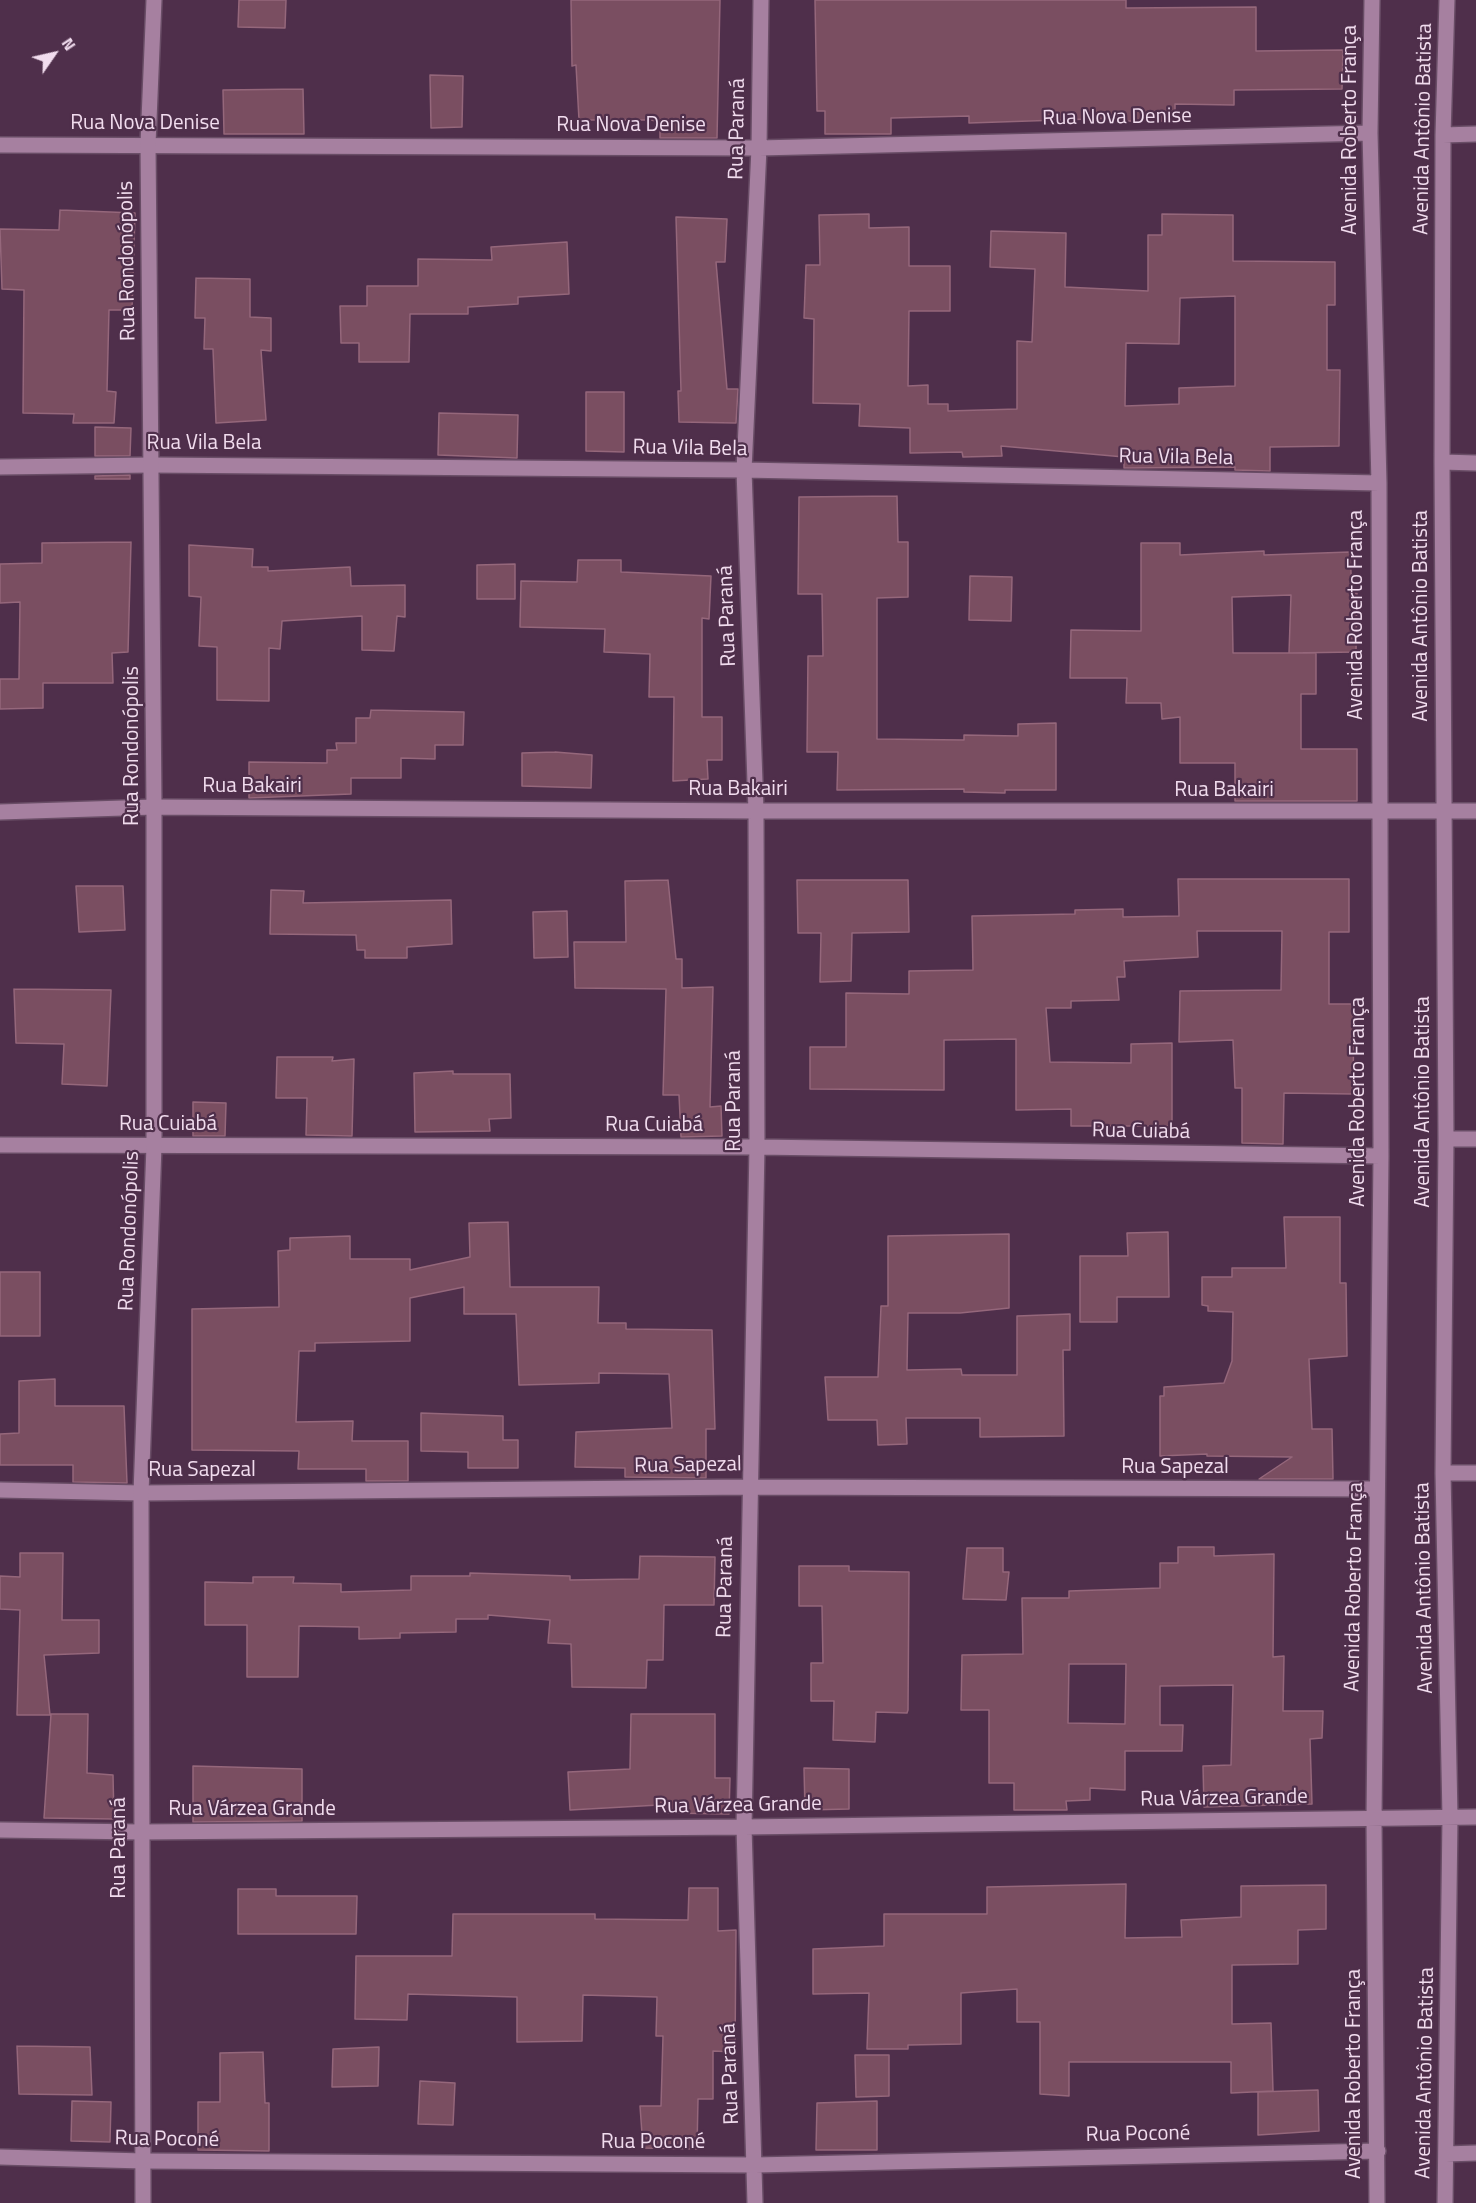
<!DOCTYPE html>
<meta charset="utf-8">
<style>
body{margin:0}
#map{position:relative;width:1476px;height:2203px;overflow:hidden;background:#4f2f4b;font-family:"Titillium Web",sans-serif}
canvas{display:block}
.north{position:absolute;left:24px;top:24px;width:60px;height:60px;-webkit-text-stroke:4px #4f2f4b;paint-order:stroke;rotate:56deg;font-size:16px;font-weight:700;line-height:24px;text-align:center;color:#f1dcee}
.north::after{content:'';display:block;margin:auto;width:21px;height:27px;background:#f1dcee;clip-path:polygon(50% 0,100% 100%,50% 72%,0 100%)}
</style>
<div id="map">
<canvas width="1476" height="2203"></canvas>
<div class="north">N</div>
</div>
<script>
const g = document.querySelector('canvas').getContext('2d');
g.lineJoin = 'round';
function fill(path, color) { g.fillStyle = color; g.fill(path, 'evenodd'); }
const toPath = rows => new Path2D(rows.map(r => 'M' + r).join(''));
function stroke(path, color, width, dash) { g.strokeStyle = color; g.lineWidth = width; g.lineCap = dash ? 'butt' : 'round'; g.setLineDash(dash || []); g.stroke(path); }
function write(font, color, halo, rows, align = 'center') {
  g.font = font + ' "Titillium Web",sans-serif'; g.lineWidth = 4.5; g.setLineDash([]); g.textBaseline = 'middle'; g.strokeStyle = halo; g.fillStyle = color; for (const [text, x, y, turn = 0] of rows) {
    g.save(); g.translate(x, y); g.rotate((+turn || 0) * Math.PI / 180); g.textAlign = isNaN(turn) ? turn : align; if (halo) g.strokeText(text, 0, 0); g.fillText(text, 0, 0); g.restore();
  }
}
const building = toPath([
 [239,0,286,0,285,28,238,27,239,0],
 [571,0,720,0,717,138,660,138,660,122,651,120,579,120,576,65,572,66,571,0],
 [815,0,1126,0,1126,8,1256,7,1256,51,1343,50,1342,89,1234,90,1234,105,1175,104,1175,121,1120,121,1120,118,969,123,969,116,891,118,891,134,825,134,825,111,817,111,815,0],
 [430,75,463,76,462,127,431,128,430,75],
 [303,89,304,134,224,134,223,90,303,89],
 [60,210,135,213,132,310,109,310,107,391,116,392,114,423,73,423,74,414,23,413,24,290,2,289,0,229,59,230,60,210],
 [869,214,869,228,909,227,909,266,950,266,950,311,909,311,908,386,928,385,928,404,948,404,948,411,1017,409,1017,341,1032,342,1035,269,990,267,991,231,1066,233,1065,287,1148,291,1148,235,1162,235,1162,214,1233,215,1233,261,1335,262,1335,305,1327,305,1327,370,1340,370,1339,446,1270,447,1270,471,1235,470,1235,467,1124,468,1124,457,1001,446,1002,456,963,457,962,452,910,453,910,428,859,426,860,404,813,403,814,319,804,318,806,265,820,265,819,215,869,214],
 [1235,296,1235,386,1179,388,1179,404,1125,406,1126,343,1179,344,1180,298,1235,296],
 [676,217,727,219,725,262,716,262,727,389,738,389,736,423,679,422,678,391,681,391,676,217],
 [567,242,569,294,518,297,518,304,468,307,468,314,410,314,409,362,359,362,359,343,341,343,340,306,367,306,367,286,418,286,418,259,492,260,491,247,567,242],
 [196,278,250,279,250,317,271,318,271,351,261,350,266,420,216,423,213,349,204,349,205,318,195,318,196,278],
 [586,392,624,392,624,452,586,451,586,392],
 [439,413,518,415,517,458,438,455,439,413],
 [95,427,131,428,130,456,95,456,95,427],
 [130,475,130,479,95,479,95,476,130,475],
 [897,496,898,542,908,542,908,597,877,598,877,739,964,740,964,735,1018,736,1018,724,1056,723,1056,790,1005,790,1005,793,964,792,964,789,837,790,838,752,807,752,808,656,823,656,822,594,798,594,799,497,897,496],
 [131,542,128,652,112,653,113,683,43,683,43,708,0,709,0,679,19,679,20,602,0,603,0,564,42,563,42,543,131,542],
 [1141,543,1180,543,1180,555,1264,551,1264,555,1350,552,1352,593,1357,593,1356,652,1289,653,1291,595,1232,597,1233,653,1316,653,1316,694,1301,694,1301,749,1357,749,1357,801,1235,801,1235,763,1180,763,1180,717,1162,719,1161,703,1126,703,1127,678,1070,678,1071,630,1141,631,1141,543],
 [189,545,253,549,252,567,268,567,268,571,350,567,351,586,405,585,405,617,397,616,394,651,362,650,362,616,282,621,280,649,269,648,269,701,217,700,217,647,199,646,201,597,189,596,189,545],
 [578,560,621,560,621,572,711,576,709,619,702,618,702,717,722,717,722,760,707,760,708,779,673,781,674,697,649,697,650,654,604,652,605,629,520,627,521,581,577,582,578,560],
 [515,564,515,599,477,599,477,565,515,564],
 [970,576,1012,577,1011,621,969,620,970,576],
 [371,710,464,712,463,745,435,745,435,759,401,758,401,778,351,778,351,794,249,798,249,762,327,763,327,750,337,750,336,743,356,743,356,718,370,718,371,710],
 [555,752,592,755,591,788,522,786,522,753,555,752],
 [1178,879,1349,879,1349,932,1329,932,1329,1004,1354,1004,1353,1094,1284,1093,1283,1144,1242,1143,1242,1088,1235,1088,1233,1040,1179,1042,1180,991,1281,990,1282,931,1197,931,1198,957,1124,961,1125,977,1117,977,1119,1000,1071,1001,1071,1008,1046,1008,1050,1062,1131,1063,1131,1044,1172,1043,1172,1126,1071,1126,1071,1109,1016,1110,1016,1039,944,1040,944,1090,810,1089,810,1047,846,1047,846,993,909,994,909,971,973,970,972,916,1075,914,1075,910,1123,909,1123,917,1179,916,1178,879],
 [668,880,676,959,682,959,682,988,713,987,710,1107,721,1106,722,1136,681,1137,679,1095,663,1095,666,989,575,988,574,942,626,942,625,881,668,880],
 [797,880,908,880,909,932,852,933,851,981,820,982,821,933,798,933,797,880],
 [76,886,123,886,125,930,79,932,76,886],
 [271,890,304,891,303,903,451,900,452,944,407,947,407,958,365,958,365,950,357,950,356,935,270,934,271,890],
 [567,911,568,957,534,958,533,912,567,911],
 [14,989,111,990,107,1086,62,1084,64,1044,16,1043,14,989],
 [277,1057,333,1057,332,1061,354,1059,352,1136,306,1135,307,1098,276,1098,277,1057],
 [453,1071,453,1074,510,1074,511,1118,489,1119,490,1131,415,1132,414,1073,453,1071],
 [193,1102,226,1103,225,1136,193,1136,193,1102],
 [1284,1217,1340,1217,1340,1283,1346,1283,1347,1356,1309,1359,1312,1429,1332,1429,1333,1479,1259,1479,1292,1457,1207,1456,1207,1454,1160,1456,1160,1396,1164,1396,1164,1387,1224,1383,1232,1361,1233,1312,1208,1311,1208,1306,1202,1305,1202,1277,1232,1277,1232,1268,1286,1268,1284,1217],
 [508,1222,510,1287,599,1287,598,1323,626,1323,626,1329,712,1330,715,1429,706,1429,706,1478,625,1477,625,1468,575,1467,576,1432,672,1428,669,1374,599,1373,599,1383,519,1385,516,1314,464,1314,464,1287,410,1298,410,1341,315,1343,315,1351,299,1351,296,1422,353,1421,352,1441,408,1441,408,1481,366,1481,366,1469,298,1469,299,1451,192,1450,192,1309,279,1307,278,1251,290,1250,290,1238,350,1236,350,1259,410,1259,410,1270,470,1257,469,1223,508,1222],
 [1168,1232,1169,1297,1117,1297,1117,1322,1080,1322,1080,1256,1128,1256,1127,1233,1168,1232],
 [1009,1234,1009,1308,960,1313,908,1313,907,1370,961,1369,962,1375,1017,1375,1017,1316,1070,1314,1070,1350,1063,1350,1064,1436,980,1437,980,1418,906,1418,907,1444,878,1445,877,1420,828,1420,825,1377,878,1377,881,1306,888,1306,888,1236,1009,1234],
 [0,1272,40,1272,40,1336,0,1336,0,1272],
 [55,1379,55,1406,124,1406,127,1483,73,1482,73,1465,0,1465,0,1434,19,1433,19,1381,55,1379],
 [421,1413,503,1416,503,1440,518,1440,518,1468,468,1468,468,1452,421,1451,421,1413],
 [1178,1547,1214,1547,1214,1556,1274,1554,1273,1657,1284,1656,1283,1711,1323,1711,1322,1738,1310,1739,1312,1804,1204,1807,1203,1766,1231,1765,1233,1685,1160,1686,1160,1725,1183,1725,1182,1751,1125,1751,1125,1790,1090,1788,1090,1800,1066,1801,1067,1810,1014,1810,1014,1783,989,1783,989,1710,961,1710,962,1655,1023,1654,1022,1598,1069,1598,1069,1591,1160,1588,1160,1563,1178,1563,1178,1547],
 [1069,1664,1126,1664,1125,1724,1068,1723,1069,1664],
 [967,1548,1003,1548,1003,1572,1009,1572,1006,1600,963,1599,967,1548],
 [20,1553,63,1553,62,1620,99,1620,99,1653,44,1655,50,1715,17,1715,20,1610,0,1609,0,1576,20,1577,20,1553],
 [640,1556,715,1557,714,1605,664,1605,663,1660,647,1660,646,1688,572,1687,571,1644,548,1643,550,1620,488,1615,488,1619,456,1619,456,1632,400,1633,400,1638,359,1639,359,1627,299,1626,298,1677,247,1677,247,1625,205,1625,205,1582,253,1583,253,1577,294,1577,293,1583,341,1584,341,1592,411,1590,411,1576,470,1576,470,1573,570,1576,570,1580,639,1579,640,1556],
 [799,1566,849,1566,849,1571,909,1572,908,1710,907,1713,876,1712,875,1742,833,1740,834,1701,811,1701,811,1663,823,1663,822,1606,799,1606,799,1566],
 [51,1714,88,1714,87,1773,113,1775,114,1819,44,1818,51,1714],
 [631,1714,715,1714,715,1778,730,1778,729,1814,667,1813,667,1809,659,1808,659,1805,570,1810,568,1772,630,1769,631,1714],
 [193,1766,302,1769,302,1821,193,1822,193,1766],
 [804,1768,849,1769,849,1809,805,1810,804,1768],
 [1126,1884,1125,1938,1182,1937,1181,1920,1241,1917,1241,1886,1326,1885,1326,1929,1298,1930,1298,1964,1232,1965,1232,2024,1271,2023,1273,2091,1231,2093,1231,2062,1069,2062,1069,2096,1040,2094,1040,2022,1017,2022,1017,1989,961,1993,961,2044,908,2045,908,2049,867,2049,869,1993,813,1994,813,1949,884,1946,884,1914,987,1914,987,1887,1126,1884],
 [689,1888,718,1888,718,1931,736,1930,735,2052,713,2051,713,2099,698,2099,697,2149,643,2148,640,2106,661,2106,663,2036,656,2036,657,1997,583,1995,582,2041,517,2042,517,1997,408,1994,407,2020,355,2019,356,1956,452,1956,453,1914,595,1914,595,1919,688,1920,689,1888],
 [238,1889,276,1889,276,1896,357,1896,356,1934,238,1934,238,1889],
 [17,2046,90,2047,92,2095,19,2094,17,2046],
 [379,2047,378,2086,332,2087,333,2049,379,2047],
 [263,2052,265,2103,269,2103,269,2151,198,2150,198,2102,220,2102,220,2053,263,2052],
 [855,2055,889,2055,889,2096,856,2097,855,2055],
 [420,2081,455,2083,453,2125,418,2124,420,2081],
 [1318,2090,1319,2131,1258,2135,1258,2092,1318,2090],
 [72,2101,111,2102,110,2142,71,2141,72,2101],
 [877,2101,877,2150,816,2150,817,2103,877,2101]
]);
fill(building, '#7a4e61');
stroke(building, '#95677b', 1.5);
const street = toPath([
 [1372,0,1370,133,1379,483,1381,1156,1374,1818,1377,2203],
 [1443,135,1476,134],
 [0,145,759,148,1370,133],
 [1442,462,1476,463],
 [0,467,151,465,744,470,1379,483],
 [0,812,154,807,756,811,1476,811],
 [1446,1139,1476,1139],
 [0,1145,757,1147,1381,1156],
 [1443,1473,1476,1473],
 [0,1490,141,1493,748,1487,1377,1489],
 [0,1830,141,1832,744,1827,1476,1817],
 [1446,2154,1476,2153],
 [0,2157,143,2161,755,2165,1378,2151],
 [755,2203,744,1827,757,1147,756,811,744,470,759,148,761,0],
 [1445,2203,1450,1817,1443,1473,1446,1139,1442,462,1443,135,1447,0]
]);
const secondary = toPath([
 [143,2203,141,1493,154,1146,154,807,148,144,154,0]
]);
stroke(street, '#694d66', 18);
stroke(secondary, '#694d66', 18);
stroke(street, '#a680a0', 15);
stroke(secondary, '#a680a0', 15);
write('21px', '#f1dcee', '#4f2f4b', [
 ["Rua Nova Denise",1117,118,-1],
 ["Rua Nova Denise",145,124],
 ["Rua Nova Denise",631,126],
 ["Rua Paraná",738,129,-89],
 ["Avenida Antônio Batista",1424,129,-89],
 ["Avenida Roberto França",1351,130,-90],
 ["Rua Rondonópolis",128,261,-91],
 ["Rua Vila Bela",204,444],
 ["Rua Vila Bela",690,449,1],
 ["Rua Vila Bela",1176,458,1],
 ["Avenida Roberto França",1357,615,-90],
 ["Rua Paraná",728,616,-92],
 ["Avenida Antônio Batista",1422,616,-90],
 ["Rua Rondonópolis",133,746,-90],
 ["Rua Bakairi",252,787],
 ["Rua Bakairi",738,790],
 ["Rua Bakairi",1224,791],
 ["Rua Paraná",735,1101,-90],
 ["Avenida Roberto França",1359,1102,-90],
 ["Avenida Antônio Batista",1424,1102,-90],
 ["Rua Cuiabá",168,1125],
 ["Rua Cuiabá",654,1126],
 ["Rua Cuiabá",1141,1132,1],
 ["Rua Rondonópolis",130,1231,-88],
 ["Rua Sapezal",688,1466,-1],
 ["Rua Sapezal",1175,1468],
 ["Rua Sapezal",202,1471],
 ["Rua Paraná",726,1587,-89],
 ["Avenida Roberto França",1355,1587,-89],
 ["Avenida Antônio Batista",1425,1588,-91],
 ["Rua Várzea Grande",1224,1799,-1],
 ["Rua Várzea Grande",738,1806,-1],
 ["Rua Várzea Grande",252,1810],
 ["Rua Paraná",120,1848,-90],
 ["Avenida Antônio Batista",1426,2073,-89],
 ["Rua Paraná",731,2074,-92],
 ["Avenida Roberto França",1355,2074,-90],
 ["Rua Poconé",1138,2135,-1],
 ["Rua Poconé",167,2140,1],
 ["Rua Poconé",653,2143]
]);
</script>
